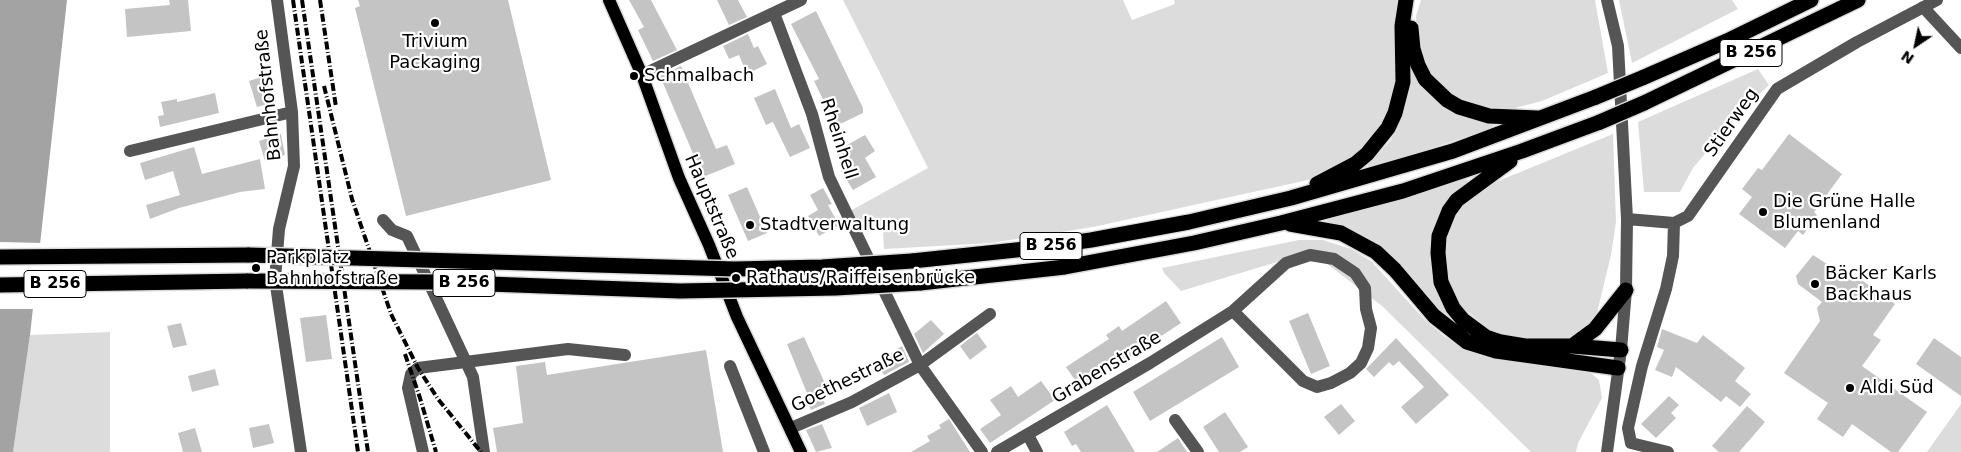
<!DOCTYPE html>
<meta charset="utf-8">
<style>
body{margin:0}
#map{position:relative;width:1961px;height:452px;overflow:hidden;background:#fff;font-family:"DejaVu Sans",sans-serif}
canvas{display:block}
.north{position:absolute;left:1891px;top:20px;width:50px;height:50px;-webkit-text-stroke:4px #fff;paint-order:stroke;rotate:214deg;font-size:14px;font-weight:700;line-height:20px;text-align:center;color:#000}
.north::after{content:'';display:block;margin:auto;width:18px;height:22px;background:#000;clip-path:polygon(50% 0,100% 100%,50% 72%,0 100%)}
</style>
<div id="map">
<canvas width="1961" height="452"></canvas>
<div class="north">N</div>
</div>
<script>
const g = document.querySelector('canvas').getContext('2d');
g.lineJoin = 'round';
function fill(path, color) { g.fillStyle = color; g.fill(path, 'evenodd'); }
const toPath = rows => new Path2D(rows.map(r => 'M' + r).join(''));
function stroke(path, color, width, dash) { g.strokeStyle = color; g.lineWidth = width; g.lineCap = dash ? 'butt' : 'round'; g.setLineDash(dash || []); g.stroke(path); }
function write(font, color, halo, rows, align = 'center') {
  g.font = font + ' "DejaVu Sans",sans-serif'; g.lineWidth = 4.5; g.setLineDash([]); g.textBaseline = 'middle'; g.strokeStyle = halo; g.fillStyle = color; for (const [text, x, y, turn = 0] of rows) {
    g.save(); g.translate(x, y); g.rotate((+turn || 0) * Math.PI / 180); g.textAlign = isNaN(turn) ? turn : align; if (halo) g.strokeText(text, 0, 0); g.fillText(text, 0, 0); g.restore();
  }
}
fill(toPath([
 [843,0,1123,0,1132,20,1175,4,1174,0,1402,0,1396,76,1391,104,1379,127,1363,149,1339,166,1308,180,1093,227,991,243,884,249,883,231,846,232,841,216,928,168],
 [1421,0,1595,0,1608,73,1542,101,1511,109,1484,108,1461,100,1443,88,1427,67,1417,44,1416,16],
 [1619,0,1732,0,1738,9,1632,63],
 [1408,52,1441,103,1456,114,1474,120,1492,122,1494,128,1369,168,1367,163,1377,155,1391,140,1400,121,1408,84],
 [1758,69,1769,85,1743,109,1693,168,1680,192,1644,192,1638,122],
 [1613,134,1616,222,1611,255,1596,317,1589,327,1576,335,1563,339,1509,338,1489,329,1461,306,1449,283,1446,263,1447,241,1453,219,1469,199,1491,184],
 [1466,178,1468,182,1454,195,1436,224,1456,320,1453,324,1439,313,1403,268,1383,249,1367,237,1348,229,1328,225,1327,219],
 [1299,240,1323,240,1351,249,1371,261,1424,319,1445,337,1471,351,1590,372,1599,380,1602,398,1578,443,1576,452,1531,452,1382,306,1326,263,1287,259,1181,291,1164,273,1162,268],
 [110,332,110,452,13,452,30,335],
 [1961,404,1961,452,1927,452]
]), '#dcdcdc');
fill(toPath([
 [0,0,67,0,30,335,13,452,0,452]
]), '#a3a3a3');
fill(toPath([
 [0,242,43,243,36,309,0,309]
]), '#fff');
fill(toPath([
 [169,0,188,0,191,31,127,37,125,9,170,5],
 [358,0,508,0,551,180,406,216,355,8,360,6],
 [629,0,651,0,677,50,653,61,638,30,644,27],
 [717,0,738,0,747,17,729,25],
 [816,11,863,108,863,113,836,126,814,81,819,79,791,24],
 [748,34,754,48,758,46,767,64,747,74,739,55,729,59,723,46],
 [681,66,716,149,727,145,735,164,703,177,660,76],
 [268,75,276,102,257,107,249,81],
 [775,89,791,128,799,124,810,148,790,157,773,122,766,125,754,98],
 [215,93,219,113,160,127,158,116,164,115,161,102,177,99,177,102],
 [281,134,285,155,265,161,259,141],
 [1789,134,1842,174,1814,212,1817,215,1803,235,1798,231,1785,248,1739,214,1752,197,1742,189,1758,168,1762,170],
 [865,135,875,151,865,158,876,177,853,190,841,171,848,167,838,150],
 [194,147,202,174,260,159,265,189,240,192,179,208,150,219,146,205,180,195,173,171,145,180,140,163],
 [747,187,767,233,748,241,728,195],
 [823,188,832,204,828,205,839,225,819,236,808,216,818,210,810,195],
 [1813,255,1853,281,1856,276,1895,304,1873,335,1881,340,1862,366,1927,412,1898,452,1891,452,1852,424,1843,437,1817,419,1828,403,1784,373,1820,321,1817,308,1822,302,1798,284,1796,276],
 [1166,301,1181,323,1125,360,1122,358,1079,386,1066,367,1109,339,1106,335,1119,326,1122,331],
 [1308,313,1330,366,1311,374,1289,321],
 [326,315,332,359,306,362,300,318],
 [931,320,944,334,923,353,914,334],
 [181,323,187,345,173,348,167,326],
 [1662,329,1697,343,1703,335,1745,368,1735,381,1751,394,1740,407,1726,396,1721,402,1676,367,1672,377,1655,370,1664,350,1657,347],
 [977,333,987,347,970,360,960,346],
 [804,337,828,390,820,393,825,404,811,410,806,400,809,398,787,344],
 [1222,337,1239,367,1150,421,1133,392],
 [1396,338,1449,395,1416,424,1401,407,1424,387,1399,361,1393,366,1389,362,1374,377,1366,369],
 [1934,338,1961,357,1961,396,1916,364],
 [902,346,909,362,884,375,876,363],
 [706,350,723,452,497,452,493,428,523,423,516,366,545,362,547,375],
 [215,369,219,385,192,392,188,376],
 [1041,381,1055,400,990,443,980,429,1001,415,990,400,1011,386,1018,397],
 [889,393,897,412,867,426,859,408],
 [1669,396,1679,405,1671,413,1676,418,1656,438,1641,424],
 [1341,404,1355,421,1339,435,1324,417],
 [1107,405,1135,452,1081,452,1076,444,1072,446,1064,432],
 [1747,406,1765,422,1739,452,1719,452,1712,446],
 [1225,412,1248,447,1240,452,1219,452,1203,427],
 [949,419,970,452,911,452,930,441,927,436,941,428,939,425],
 [269,424,274,443,253,448,249,428],
 [822,424,832,448,816,452,806,430],
 [195,428,202,452,183,452,178,433],
 [1178,438,1187,452,1157,452]
]), '#c4c4c4');
const major = toPath([
 [609,0,642,75,679,178,709,245,737,317,801,452]
]);
const highway = toPath([
 [1411,28,1413,49,1418,65,1425,79,1447,100,1459,107,1489,116,1537,118],
 [1642,78,1727,41,1811,0],
 [1644,103,1858,0],
 [1510,161,1457,200,1449,211,1439,236,1438,253,1441,282,1453,308,1463,320,1486,337,1501,342,1525,346,1572,346,1595,329,1626,290],
 [1317,184,1355,164,1367,154,1388,128,1395,113,1403,82,1402,26,1406,0],
 [1290,224,1341,233,1376,252,1395,270,1434,316,1467,342,1496,351,1618,368],
 [0,257,249,255],
 [912,261,1035,248,1091,240,1189,222,1291,198,1453,151,1596,97],
 [920,283,1065,267,1194,243,1281,223,1403,191,1522,151,1600,122],
 [0,285,248,281],
 [1572,346,1621,350]
]);
stroke(major, '#dbdbdb', 15);
stroke(highway, '#dbdbdb', 18);
stroke(toPath([
 [277,0,292,112,294,166,279,229,275,279,301,452],
 [1923,7,1961,48],
 [774,13,812,114,829,177,920,365,982,452],
 [642,75,801,0],
 [130,151,292,112],
 [1627,219,1674,223,1688,216,1777,89,1857,42,1937,0],
 [383,220,392,230,407,236,473,377,484,452],
 [730,366,764,452],
 [1175,420,1198,452],
 [791,428,852,402,920,365,990,314],
 [1028,435,1037,452],
 [423,452,408,388,411,374,418,368,568,349,625,355],
 [997,452,1150,363,1233,311,1286,263,1310,255,1334,259,1355,273,1365,288,1366,309,1371,328,1368,348,1361,363,1350,373,1331,383,1317,387,1303,381,1233,311],
 [1607,452,1621,350,1626,290,1627,219,1618,46,1607,0],
 [1668,452,1631,443,1628,428,1642,366,1666,289,1673,256,1674,223]
]), '#555', 12);
stroke(major, '#000', 12);
stroke(highway, '#000', 15);
stroke(toPath([
 [293,0,358,452],
 [302,0,368,452],
 [320,0,336,107],
 [324,86,352,199,391,314,418,368,438,399,481,452],
 [405,354,420,398,436,452]
]), '#000', 4, [8, 2.5, 1, 2.5]);
const highwayBridge = toPath([
 [1596,97,1642,78],
 [1600,122,1644,103],
 [249,255,735,269,822,267,912,261],
 [248,281,434,282,680,291,836,288,920,283]
]);
stroke(highwayBridge, '#dbdbdb', 18, []);
stroke(highwayBridge, '#000', 15);
for (const [x, y, r, color] of [
 [435,23,5,"#000"],
 [634,76,5,"#000"],
 [1763,212,5,"#000"],
 [750,225,5,"#000"],
 [256,268,5,"#000"],
 [736,278,5,"#000"],
 [1815,284,5,"#000"],
 [1850,388,5,"#000"]
]) { const dot = new Path2D(); dot.arc(x, y, r, 0, 2 * Math.PI); g.fillStyle = color; g.fill(dot); stroke(dot, '#fff', 2); }
for (const [x, y, w] of [
 [1751,53,62],
 [1051,246,62],
 [464,283,62],
 [55,284,62]
]) { const box = new Path2D(); box.roundRect(x - w / 2, y - 13.5, w, 27, 4); g.fillStyle = '#fff'; g.fill(box); stroke(box, '#000', 1); }
write('bold 16px', '#000', null, [
 ["B 256",1751,53],
 ["B 256",1051,246],
 ["B 256",464,283],
 ["B 256",55,284]
]);
write('18px', '#000', '#fff', [
 ["Trivium",435,42,"center"],
 ["Packaging",435,63,"center"],
 ["Schmalbach",644,76],
 ["Die Grüne Halle",1773,202],
 ["Blumenland",1773,223],
 ["Stadtverwaltung",760,225],
 ["Parkplatz",266,258],
 ["Bahnhofstraße",266,279],
 ["Bäcker Karls",1825,274],
 ["Backhaus",1825,295],
 ["Rathaus/Raiffeisenbrücke",746,278],
 ["Aldi Süd",1860,388]
], 'left');
write('18px', '#000', '#fff', [
 ["Bahnhofstraße",269,95,-96],
 ["Stierweg",1732,123,-55],
 ["Rheinhell",838,139,72],
 ["Hauptstraße",711,207,67],
 ["Grabenstraße",1107,368,-31],
 ["Goethestraße",848,381,-26]
]);
</script>
